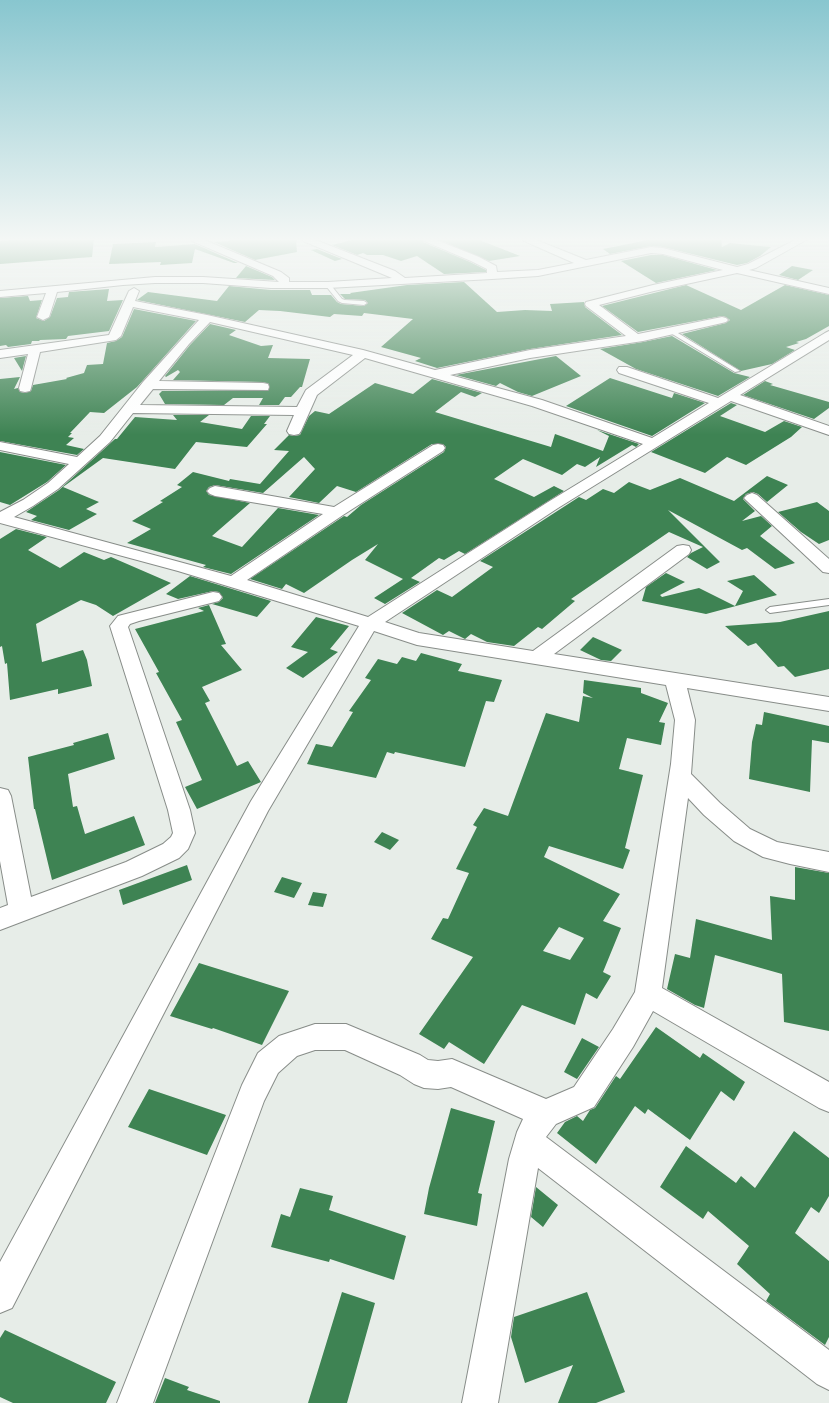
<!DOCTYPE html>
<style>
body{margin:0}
canvas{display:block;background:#e7ede8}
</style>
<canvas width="829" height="1403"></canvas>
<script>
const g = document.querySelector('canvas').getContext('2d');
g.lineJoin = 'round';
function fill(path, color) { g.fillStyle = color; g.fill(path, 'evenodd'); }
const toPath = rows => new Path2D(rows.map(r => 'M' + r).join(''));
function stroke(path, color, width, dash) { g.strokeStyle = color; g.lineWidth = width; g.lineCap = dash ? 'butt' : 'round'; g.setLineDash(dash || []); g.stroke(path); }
fill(toPath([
 [26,239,94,239,92,257,0,264,0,241],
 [226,239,296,239,297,252,255,260,214,242,231,241],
 [356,239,422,239,423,242,470,262,486,270,486,272,444,274,417,256,401,261,383,255,367,255,363,253,357,255,332,245],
 [437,239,477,239,520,256,489,261],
 [653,239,721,239,722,247,730,243,771,247,760,256,747,263,737,265,663,247,651,246,610,254,603,249],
 [156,242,155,247,195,244,238,263,234,263,195,249,192,263,160,265,161,262,109,264,113,244],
 [317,249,342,259,335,261,311,250],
 [651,255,663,255,717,270,656,283,621,261],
 [246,266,272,277,275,280,236,278],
 [792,266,813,270,798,280,779,275],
 [464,282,497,312,525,310,552,311,550,304,584,302,585,307,622,335,530,349,437,368,415,361,421,358,381,347,413,319,364,313,362,316,334,314,330,317,280,311,259,310,245,322,137,300,148,292,217,301,229,286,271,290,310,290,312,295,331,295,337,302,341,304,364,306,368,303,365,300,345,299,340,294,351,294,350,293,407,285],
 [686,285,741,310,785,285,829,295,829,326,806,339,796,342,799,343,786,347,795,350,772,364,741,371,682,334,726,323,730,320,726,317,722,316,638,332,602,306],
 [109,289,107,301,123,300,109,331,68,336,66,339,40,340,39,341,32,341,31,344,8,347,6,345,0,346,0,298,28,296,30,301,42,300,36,318,44,321,50,317,57,298,68,297,69,292],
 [134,309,196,321,137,387,104,413,90,412,70,433,72,433,68,437,74,438,66,445,84,449,77,455,0,441,0,379,20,377,14,389,18,388,20,392,25,393,31,391,33,385,67,379,66,378,84,373,87,365,103,364,107,343,116,341,122,337],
 [210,324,236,330,229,335,261,346,273,345,268,358,310,359,302,387,300,387,291,397,285,397,279,405,259,405,263,398,233,398,224,405,165,404,159,394,162,391,269,390,269,384,263,382,173,380,180,372,178,370,166,377,165,376,190,345],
 [672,336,734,373,750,377,718,396,636,369,600,349,643,342],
 [26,356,22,371,14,358],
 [556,356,581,376,532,396,518,392,500,383,496,386,456,375],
 [610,378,672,398,674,393,705,403,652,436,566,406],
 [432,379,482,393,475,397,461,392,435,412,551,447,555,434,603,451,609,436,597,430,639,444,636,447,632,445,596,467,600,457,585,467,577,464,562,475,523,459,494,479,534,497,554,486,564,491,465,554,459,551,444,560,439,558,411,578,420,582,385,604,374,598,403,579,365,560,378,544,352,560,304,593,286,584,282,589,250,579,344,516,347,517,361,505,444,452,446,447,443,444,432,444,356,492,337,486,319,503,289,497,315,469,304,457,263,493,215,485,209,487,206,491,209,495,250,503,212,536,242,547,278,508,319,515,231,574,203,567,206,565,127,543,151,529,132,521,163,502,160,501,182,487,177,485,193,472,229,481,230,479,260,484,289,451,274,450,289,435,294,436,300,435,309,416,315,411,329,414,375,383,413,394],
 [765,381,773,384,770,385,829,402,829,408,814,419,743,395],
 [731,403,737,405,720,416,765,432,784,421,802,427,791,437,746,465,727,457,705,473,651,452],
 [173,415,209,415,200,422,242,429,251,416,270,416,264,424,267,424,247,447,196,442,175,469,103,458,63,487,99,502,86,509,97,514,69,530,31,520,37,516,26,512,59,490,115,439,117,439,135,417,177,420],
 [0,452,66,465,47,482,10,505,0,502],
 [767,476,788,485,767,502,758,494,753,492,746,494,743,499,755,511,742,521,761,516,772,526,760,536,795,563,775,569,747,548,742,550,668,510,720,562,707,569,687,557,691,553,703,547,669,532,571,599,575,601,542,629,538,627,514,646,487,642,471,634,465,639,449,631,443,635,402,613,437,590,452,597,493,567,480,561,579,497,586,500,603,489,614,493,629,482,650,490,680,478,734,501],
 [817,502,829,511,829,540,819,544,801,532,778,512],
 [16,529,47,537,28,550,60,568,84,552,104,560,111,557,171,583,113,616,96,605,81,600,36,624,42,662,83,650,87,660,92,686,58,694,58,689,10,700,7,663,5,664,2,646,0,647,0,539],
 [666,573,685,582,660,595,662,597,699,588,735,606,743,591,727,581,754,575,777,595,706,614,642,601,646,587],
 [190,576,271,601,257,617,212,604,219,602,223,598,219,592,213,591,178,599,166,594],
 [209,605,226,644,221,645,242,670,202,687,210,701,205,703,237,766,248,761,261,782,197,809,185,787,202,780,176,722,182,720,156,673,159,672,135,629,204,611,198,608],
 [829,611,829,669,795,677,784,666,778,667,756,643,748,646,725,626,780,622],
 [316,617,349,626,330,649,338,652,303,678,286,668,308,652,291,647],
 [593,637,622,650,611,661,601,660,580,650],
 [421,653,462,664,458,671,502,680,494,702,486,701,465,767,395,752,394,754,387,752,376,778,307,764,316,744,332,747,353,712,349,711,371,680,365,678,378,659,397,664,402,657,416,661],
 [584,680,641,688,641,693,668,703,659,722,665,723,661,745,627,738,619,769,643,775,625,848,630,850,623,869,549,846,544,857,620,894,603,921,621,928,603,972,611,976,597,999,586,993,575,1025,522,1005,484,1064,449,1042,444,1049,419,1034,473,957,431,939,443,918,448,919,469,873,456,869,477,827,473,825,484,808,508,816,546,713,579,722,583,696,593,698,583,693],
 [559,927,584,938,570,960,543,951],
 [764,712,829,726,829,743,812,740,810,792,749,779,752,742,756,724,762,725],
 [108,733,115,759,68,774,73,807,77,806,85,834,134,816,145,845,52,880,35,809,34,809,28,757,74,745,73,743],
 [382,832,399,840,390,850,374,842],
 [187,865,192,880,123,905,119,890],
 [795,867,829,873,829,1031,784,1022,782,974,715,955,704,1008,695,1005,667,989,675,954,690,958,696,919,772,940,770,896,795,900],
 [282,877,302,883,294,898,274,892],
 [313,892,327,894,323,907,308,905],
 [199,963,289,991,262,1045,213,1028,212,1029,170,1016],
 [656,1027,700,1058,703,1053,745,1082,734,1101,721,1091,690,1140,648,1109,645,1114,635,1106,596,1164,557,1133,565,1122,577,1116,583,1121,590,1110,595,1108,616,1076,620,1079],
 [582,1038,599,1047,577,1079,564,1072],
 [149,1089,226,1115,207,1155,128,1127],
 [451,1108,495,1121,478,1193,482,1194,477,1226,424,1214,429,1188],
 [794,1131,829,1158,829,1196,819,1213,811,1207,795,1233,829,1261,829,1337,825,1345,766,1301,770,1294,737,1264,749,1246,708,1211,703,1219,660,1187,686,1146,736,1183,741,1176,755,1188],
 [536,1187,558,1205,543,1227,531,1217],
 [300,1188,333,1196,329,1210,406,1236,394,1280,330,1259,329,1262,271,1247,281,1214,290,1217],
 [342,1292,375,1303,347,1403,308,1403],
 [587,1292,625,1392,596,1403,558,1403,573,1365,525,1383,511,1337,514,1317],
 [5,1330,116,1382,106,1403,13,1403,0,1397,0,1338],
 [165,1378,189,1387,187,1390,220,1401,220,1403,155,1403]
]), '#3e8353');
const lane = toPath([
 [326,284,330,284,342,299,345,300,364,301,367,303,364,305,342,303,338,301,326,286,326,284],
 [669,330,673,330,740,371,735,372,669,332,669,330],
 [829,599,829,605,770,613,766,610,770,607,829,599]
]);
const street = toPath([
 [191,239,202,239,281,272,289,278,289,282,328,282,392,278,303,241,302,239,313,239,395,271,405,278,487,273,487,269,471,261,424,241,423,239,434,239,479,257,496,266,497,272,538,270,574,263,524,241,523,239,534,239,586,260,651,247,663,248,737,267,748,264,797,239,808,239,756,268,749,270,829,288,829,294,737,273,654,291,599,305,638,334,722,317,726,318,728,320,726,322,722,323,643,341,530,358,450,375,542,400,652,438,709,403,619,373,617,370,619,367,627,367,718,398,825,333,829,331,829,340,740,395,829,426,829,435,731,401,558,508,385,622,419,633,533,651,677,546,683,545,689,546,691,550,689,554,554,654,829,697,829,711,687,688,695,720,691,774,720,803,750,829,777,842,829,852,829,872,790,864,763,857,734,841,704,815,688,798,662,988,829,1082,829,1112,819,1108,653,1011,633,1047,594,1107,556,1124,546,1137,829,1350,829,1390,817,1384,538,1168,498,1403,462,1403,509,1159,517,1132,523,1119,451,1087,438,1089,424,1088,414,1084,400,1075,345,1050,315,1050,297,1056,278,1073,264,1101,153,1403,117,1403,242,1085,258,1053,279,1036,315,1024,346,1024,420,1055,428,1060,438,1061,452,1059,546,1099,574,1087,613,1029,635,992,671,764,675,720,666,685,417,645,374,631,268,811,12,1308,0,1313,0,1262,251,801,359,626,178,571,0,523,0,512,23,500,48,483,69,464,0,450,0,442,77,457,100,436,143,382,199,320,133,307,121,336,116,340,40,352,31,388,30,391,25,392,20,391,19,388,28,354,0,358,0,350,109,335,129,291,134,288,139,291,135,301,207,315,363,350,435,370,530,350,626,336,586,306,585,304,586,302,653,285,723,270,663,254,651,253,538,276,492,279,328,288,271,288,203,283,155,283,123,285,57,292,49,317,43,320,37,317,46,293,0,297,0,291,155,277,203,277,279,282,273,276,192,241,191,239],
 [210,322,353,355,306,390,297,407,140,405,153,389,268,390,269,387,268,384,263,383,159,381,189,344,210,322],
 [365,358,532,406,643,444,548,502,368,617,247,580,343,515,443,451,445,448,443,445,438,444,433,445,334,507,215,486,210,488,207,491,210,494,215,496,323,514,231,576,14,517,33,506,58,489,110,442,133,413,294,415,287,431,289,434,294,435,299,434,301,431,317,395,365,358],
 [752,493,757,495,829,559,829,573,823,572,747,501,744,498,747,495,752,493],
 [213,592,219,593,222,597,219,601,139,621,130,624,128,627,190,810,195,833,188,849,179,858,142,876,0,930,0,908,8,905,0,861,0,788,8,790,11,796,31,897,126,862,163,844,171,837,173,833,168,810,110,626,118,616,213,592]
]);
stroke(lane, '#888d89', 2);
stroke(street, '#888d89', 2);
fill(lane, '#fff');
fill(street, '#fff');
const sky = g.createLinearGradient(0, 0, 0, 435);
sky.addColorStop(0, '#88c6cf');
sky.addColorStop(0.55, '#f4f7f5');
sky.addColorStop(1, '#f4f7f500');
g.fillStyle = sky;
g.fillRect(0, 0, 829, 435);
</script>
